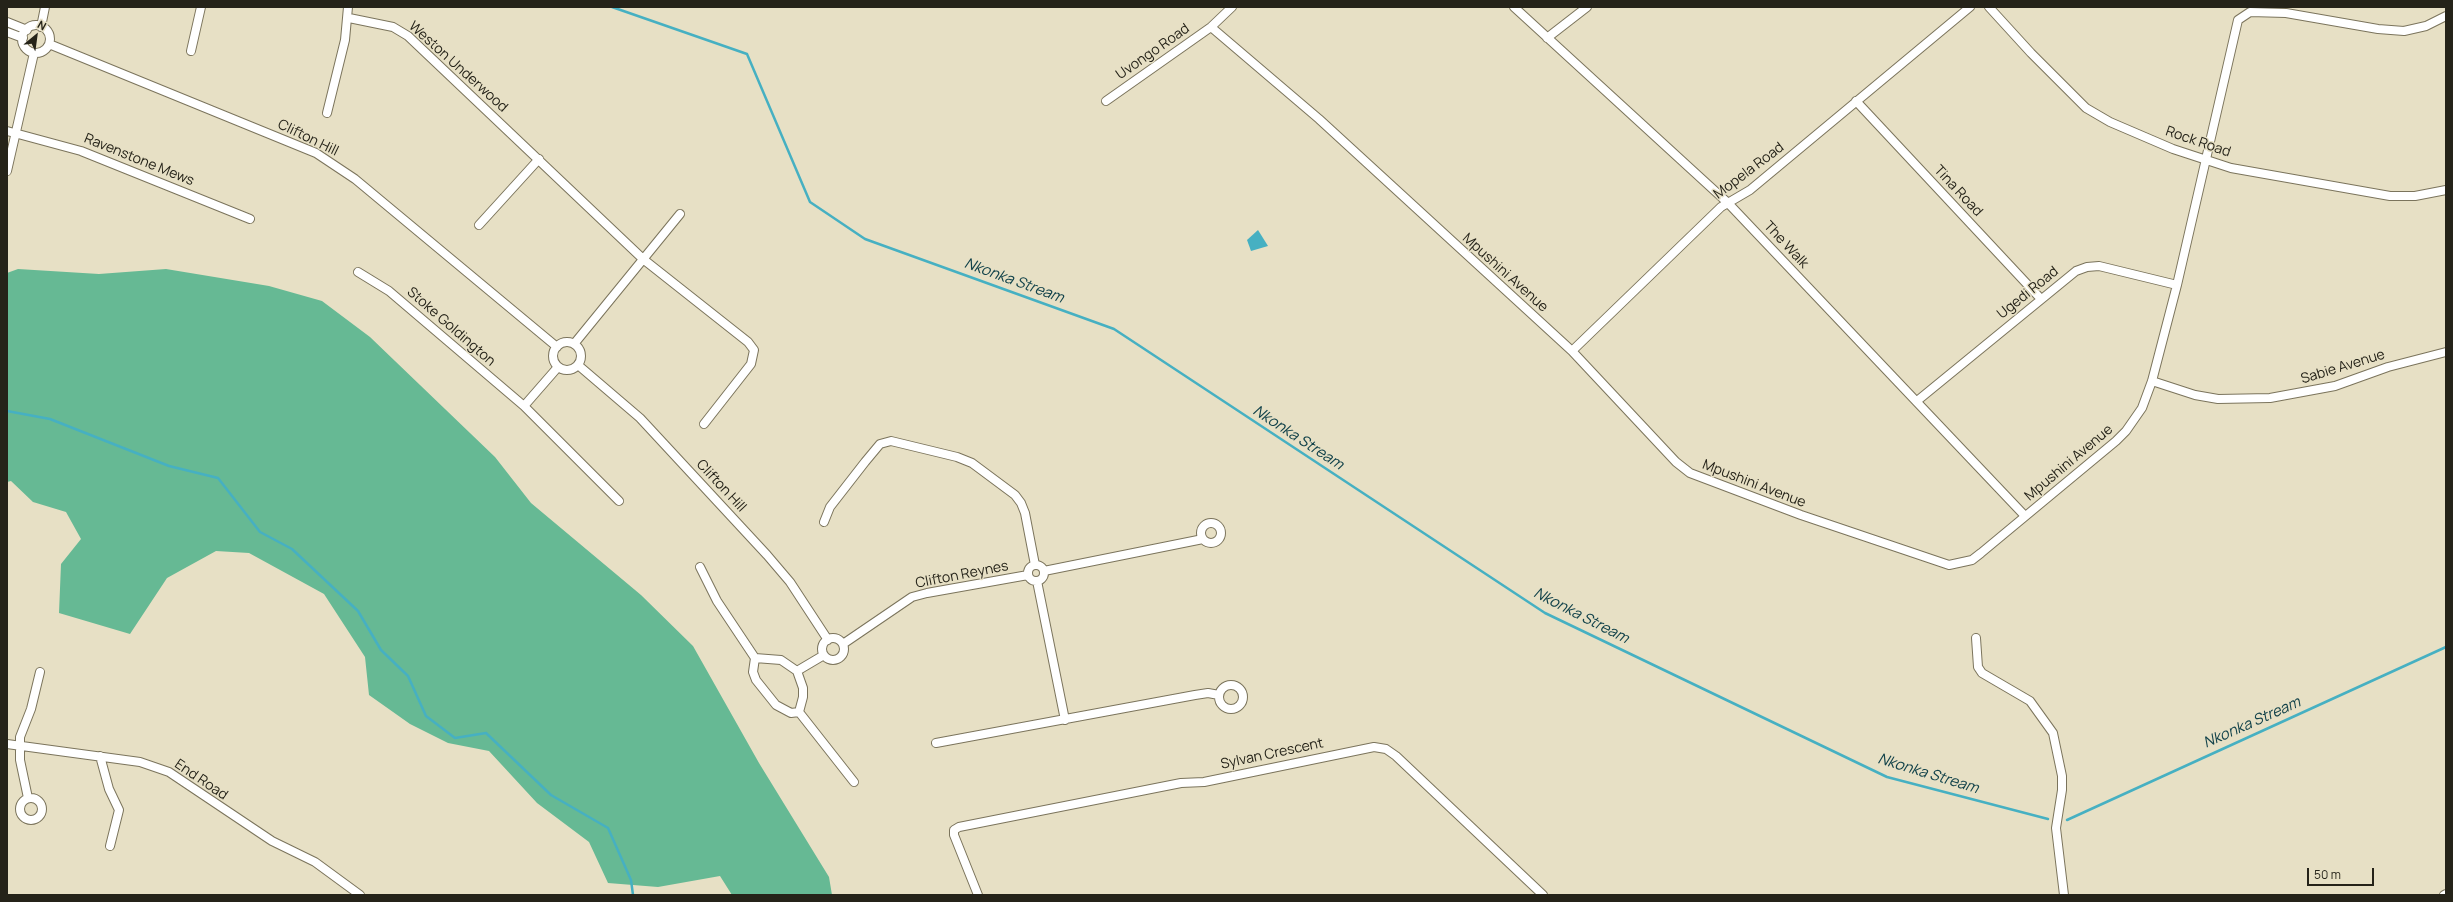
<!DOCTYPE html>
<style>
body{margin:0}
#map{position:relative;width:2453px;height:902px;overflow:hidden;background:#e7e0c5;font-family:Manrope,sans-serif}
canvas{display:block}
.frame{position:absolute;inset:0;border:8px solid #252319;pointer-events:none}
.north{position:absolute;left:16px;top:16px;width:40px;height:40px;-webkit-text-stroke:3px #e7e0c5;paint-order:stroke;rotate:29deg;font-size:11px;font-weight:700;line-height:16px;text-align:center;color:#252319}
.north::after{content:'';display:block;margin:auto;width:14px;height:18px;background:#252319;clip-path:polygon(50% 0,100% 100%,50% 72%,0 100%)}
.scale{position:absolute;left:2307px;top:868px;width:67px;height:18px;box-sizing:border-box;border:2px solid #252319;border-top:0;padding-left:5px;font-size:12px;line-height:14px;white-space:nowrap;color:#252319;-webkit-text-stroke:3px #e7e0c5;paint-order:stroke}
</style>
<div id="map">
<canvas width="2453" height="902"></canvas>
<div class="frame"></div>
<div class="north">N</div>
<div class="scale">50 m</div>
</div>
<script>
const g = document.querySelector('canvas').getContext('2d');
g.lineJoin = 'round';
function fill(path, color) { g.fillStyle = color; g.fill(path, 'evenodd'); }
const toPath = rows => new Path2D(rows.map(r => 'M' + r).join(''));
function stroke(path, color, width, dash) { g.strokeStyle = color; g.lineWidth = width; g.lineCap = dash ? 'butt' : 'round'; g.setLineDash(dash || []); g.stroke(path); }
function write(font, color, halo, rows, align = 'center') {
  g.font = font + ' Manrope,sans-serif'; g.lineWidth = 3; g.setLineDash([]); g.textBaseline = 'middle'; g.strokeStyle = halo; g.fillStyle = color; for (const [text, x, y, turn = 0] of rows) {
    g.save(); g.translate(x, y); g.rotate((+turn || 0) * Math.PI / 180); g.textAlign = isNaN(turn) ? turn : align; if (halo) g.strokeText(text, 0, 0); g.fillText(text, 0, 0); g.restore();
  }
}
fill(toPath([
 [18,269,99,274,166,269,269,286,322,301,370,337,495,457,531,503,641,595,693,646,759,763,829,877,832,895,732,895,720,876,658,887,608,883,589,842,537,803,489,751,448,743,410,724,369,695,365,657,324,594,249,553,216,551,167,578,130,634,59,613,61,564,81,539,66,512,33,502,11,481,7,482,7,273]
]), '#66b994');
fill(toPath([
 [1258,230,1268,246,1251,251,1247,240]
]), '#46b0c2');
stroke(toPath([
 [612,7,747,54,810,202,865,239,1114,329,1545,613,1887,777,2048,819],
 [7,411,50,419,169,466,218,478,260,532,292,549,358,611,381,650,408,676,426,716,455,738,486,733,551,795,608,828,631,880,633,895],
 [2067,820,2446,647]
]), '#46b0c2', 2.5);
const street = toPath([
 [1514,7,1728,203,2025,516],
 [1989,7,2031,53,2086,108,2110,122,2173,149,2231,168,2390,196,2415,196,2446,190],
 [349,18,393,27,408,36,643,259,748,342,754,350,751,364,704,424],
 [7,22,27,30],
 '22 39a14 14 0 1 1 28 0a14 14 0 1 1-28 0Z',
 [41,27,45,7],
 [1211,27,1319,119,1572,351,1676,462,1690,473,1801,515,1949,565,1972,560,1981,553,2116,441,2126,431,2142,408,2152,381,2177,285,2238,20,2250,12,2286,13,2378,29,2404,31,2426,26,2446,16],
 [7,32,23,38],
 [1547,38,1587,7],
 [49,44,316,153,355,179,557,347],
 [191,51,201,7],
 [1106,101,1211,27,1232,7],
 [1856,101,2041,299],
 [327,113,345,40,348,7],
 [7,131,81,151,250,219],
 [7,171,34,53],
 [479,225,539,159],
 [358,272,389,291,524,406,619,501],
 '553 356a14 14 0 1 1 28 0a14 14 0 1 1-28 0Z',
 [574,344,680,214],
 [1572,351,1721,207,1750,190,1970,7],
 [578,365,640,418,767,555,790,582,828,640],
 [2152,381,2195,395,2218,399,2270,398,2335,386,2388,367,2446,352],
 [1917,401,2076,271,2087,267,2099,266,2177,285],
 [524,406,558,367],
 [824,522,830,507,865,462,880,444,891,441,957,457,972,463,1015,495,1021,503,1025,513,1035,565],
 '1201 533a10 10 0 1 1 20 0a10 10 0 1 1-20 0Z',
 '1028 573a8 8 0 1 1 16 0a8 8 0 1 1-16 0Z',
 [700,567,717,601,755,658,753,672,756,680,776,705,791,713,799,712],
 [1044,571,1203,539],
 [1037,581,1065,720],
 [1976,638,1978,667,1982,673,2030,701,2053,733,2062,776,2062,790,2056,828,2064,895],
 '822 649a11 11 0 1 1 22 0a11 11 0 1 1-22 0Z',
 [843,644,912,597,927,593,1028,575],
 [755,658,781,660,797,671,803,688,803,697,799,712],
 [797,671,824,655],
 '1219 697a12 12 0 1 1 24 0a12 12 0 1 1-24 0Z',
 [799,712,854,782],
 [936,743,1195,695,1208,693,1219,695],
 [7,744,140,762,169,772,272,841,315,862,360,895],
 [100,756,109,789,119,810,110,846],
 [28,798,20,760,20,737,31,709,40,672],
 '20 809a11 11 0 1 1 22 0a11 11 0 1 1-22 0Z',
 [978,895,954,835,954,830,959,827,1181,783,1204,782,1374,747,1386,749,1396,756,1543,895],
 [2444,895,2446,894]
]);
stroke(street, '#7b745c', 10);
stroke(street, '#fff', 8);
write('14px', '#252319', '#e7e0c5', [
 ["Uvongo Road",1153,52,-35],
 ["Weston Underwood",458,67,42],
 ["Clifton Hill",308,138,26],
 ["Rock Road",2198,142,19],
 ["Ravenstone Mews",139,160,22],
 ["Mopela Road",1749,171,-37],
 ["Tina Road",1958,191,47],
 ["The Walk",1786,245,47],
 ["Mpushini Avenue",1505,273,42],
 ["Ugedi Road",2028,293,-39],
 ["Stoke Goldington",451,327,41],
 ["Sabie Avenue",2343,367,-17],
 ["Mpushini Avenue",2069,463,-40],
 ["Mpushini Avenue",1754,484,21],
 ["Clifton Hill",721,486,47],
 ["Clifton Reynes",962,575,-11],
 ["Sylvan Crescent",1272,754,-12],
 ["End Road",201,780,34]
]);
write('italic 15px', '#12424a', '#e7e0c5', [
 ["Nkonka Stream",1014,281,20],
 ["Nkonka Stream",1298,438,33],
 ["Nkonka Stream",1581,616,27],
 ["Nkonka Stream",2252,723,-24],
 ["Nkonka Stream",1928,774,17]
]);
</script>
